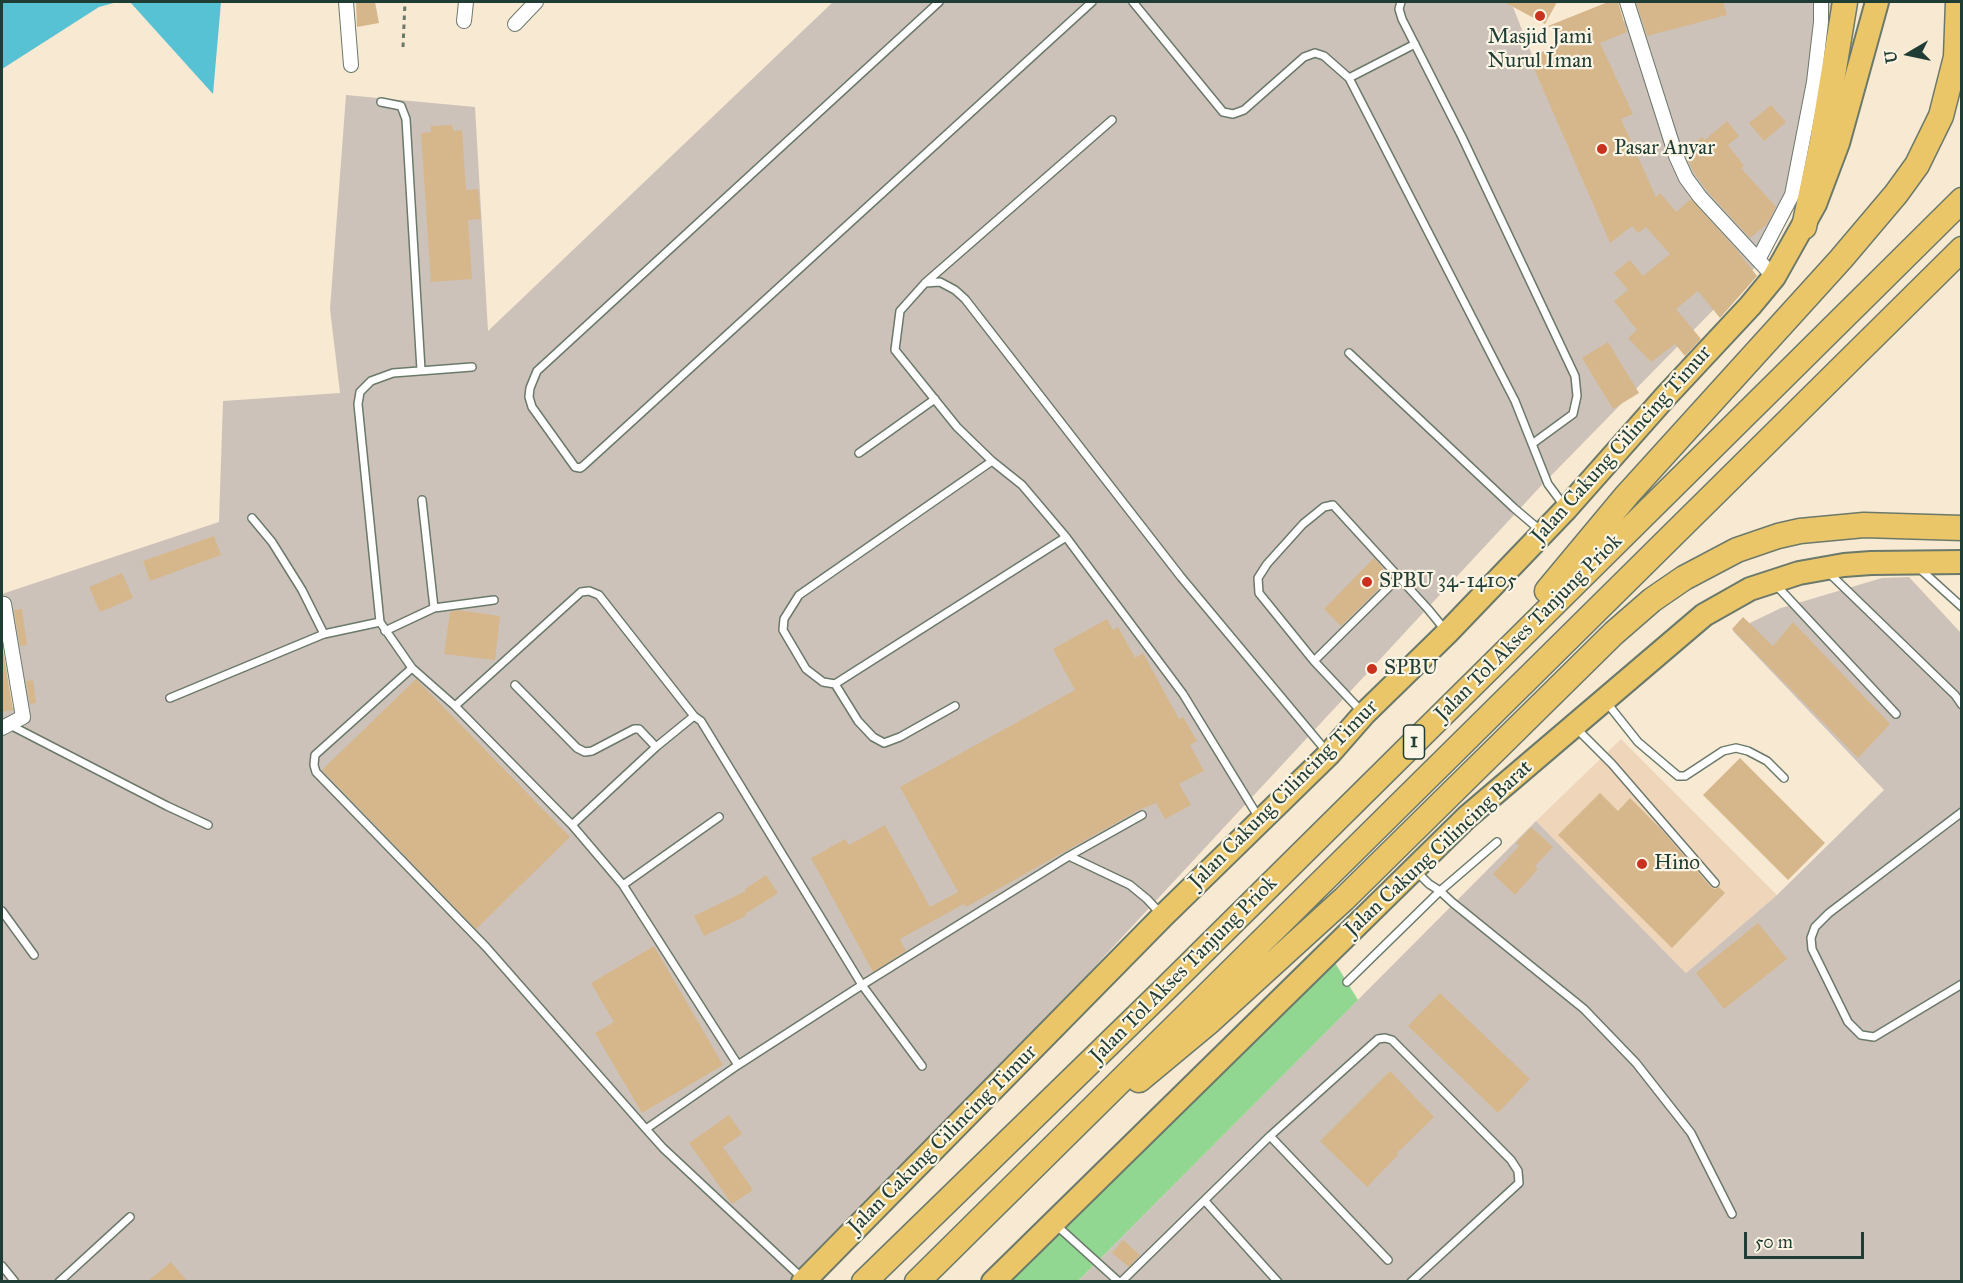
<!DOCTYPE html>
<style>
body{margin:0}
#map{position:relative;width:1963px;height:1283px;overflow:hidden;background:#f8e9d2;font-family:"IM FELL Great Primer",serif}
canvas{display:block}
.frame{position:absolute;inset:0;border:3px solid #1f3d34;pointer-events:none}
.north{position:absolute;left:1879px;top:24px;width:60px;height:60px;-webkit-text-stroke:4px #fcf5e5;paint-order:stroke;rotate:261deg;font-size:16px;font-weight:700;line-height:24px;text-align:center;color:#1f3d34}
.north::after{content:'';display:block;margin:auto;width:21px;height:27px;background:#1f3d34;clip-path:polygon(50% 0,100% 100%,50% 72%,0 100%)}
.scale{position:absolute;left:1744px;top:1232px;width:120px;height:27px;box-sizing:border-box;border:3px solid #1f3d34;border-top:0;padding-left:8px;font-size:18px;line-height:21px;white-space:nowrap;color:#1f3d34;-webkit-text-stroke:4px #fcf5e5;paint-order:stroke}
</style>
<div id="map">
<canvas width="1963" height="1283"></canvas>
<div class="frame"></div>
<div class="north">U</div>
<div class="scale">50 m</div>
</div>
<script>
const g = document.querySelector('canvas').getContext('2d');
g.lineJoin = 'round';
function fill(path, color) { g.fillStyle = color; g.fill(path, 'evenodd'); }
const toPath = rows => new Path2D(rows.map(r => 'M' + r).join(''));
function stroke(path, color, width, dash) { g.strokeStyle = color; g.lineWidth = width; g.lineCap = dash ? 'butt' : 'round'; g.setLineDash(dash || []); g.stroke(path); }
function write(font, color, halo, rows, align = 'center') {
  g.font = font + ' "IM FELL Great Primer",serif'; g.lineWidth = 4.5; g.setLineDash([]); g.textBaseline = 'middle'; g.strokeStyle = halo; g.fillStyle = color; for (const [text, x, y, turn = 0] of rows) {
    g.save(); g.translate(x, y); g.rotate((+turn || 0) * Math.PI / 180); g.textAlign = isNaN(turn) ? turn : align; if (halo) g.strokeText(text, 0, 0); g.fillText(text, 0, 0); g.restore();
  }
}
fill(toPath([
 [1621,739,1777,895,1686,973,1536,821]
]), '#efd6bb');
fill(toPath([
 [833,2,1511,2,1534,60,1628,20,1624,2,1835,2,1811,142,1790,216,1765,257,1539,488,803,1281,2,1281,2,712,25,703,5,648,2,594,219,522,223,401,340,393,330,309,346,95,475,107,488,331],
 [1909,577,1961,633,1961,1281,1077,1282,1536,821,1686,973,1777,895,1884,790,1733,631,1781,608,1882,578]
]), '#cdc2b9');
fill(toPath([
 [1329,953,1358,1000,1078,1281,993,1282]
]), '#91d791');
fill(toPath([
 [2,2,117,2,99,7,2,69],
 [130,2,221,2,213,94]
]), '#58c2d5');
fill(toPath([
 [356,2,375,2,379,23,357,27],
 [1504,2,1557,2,1545,24],
 [1608,2,1618,2,1627,32,1600,43,1633,114,1621,119,1656,197,1660,193,1676,212,1691,199,1736,249,1757,276,1720,318,1698,291,1676,309,1701,339,1685,356,1675,344,1651,362,1628,338,1637,330,1614,301,1628,290,1614,273,1630,260,1643,276,1670,254,1646,227,1638,233,1632,226,1610,243,1529,57,1574,40,1548,26],
 [1636,2,1723,2,1727,15,1647,36],
 [1771,105,1786,122,1764,141,1749,123],
 [1727,121,1739,136,1728,145,1744,166,1741,168,1776,207,1767,224,1750,238,1707,191,1694,173,1684,152,1702,137,1705,140],
 [452,125,453,131,462,130,466,190,478,189,481,219,468,220,472,279,431,282,421,133,431,132,431,126],
 [1608,342,1639,393,1613,409,1582,358],
 [214,536,221,555,150,581,143,561],
 [1374,558,1391,577,1341,626,1324,609],
 [122,573,133,598,100,612,89,587],
 [22,609,27,645,20,646,14,610],
 [458,610,500,616,495,660,444,654,450,612],
 [1743,617,1773,646,1793,622,1890,724,1858,758,1732,629],
 [1107,619,1113,630,1118,627,1135,658,1143,653,1179,719,1183,717,1197,741,1190,745,1204,771,1179,784,1191,805,1165,819,1156,803,1139,810,966,907,964,904,900,939,906,951,873,972,811,858,845,839,849,845,885,825,930,907,958,892,900,787,1075,690,1053,649],
 [2,643,13,710,2,712],
 [416,679,570,837,476,929,322,770],
 [33,680,36,703,30,704,26,681],
 [1740,758,1825,843,1788,880,1703,795],
 [1600,793,1618,811,1630,798,1660,828,1711,887,1715,889,1719,887,1725,893,1672,948,1558,835],
 [1531,827,1553,847,1535,866,1538,869,1515,895,1493,874,1519,846,1516,843],
 [766,875,778,893,745,914,746,916,704,936,694,916,746,891,745,889],
 [1758,923,1787,959,1724,1009,1696,973],
 [654,946,723,1065,642,1113,595,1033,614,1022,591,983],
 [1440,993,1530,1079,1498,1113,1408,1026],
 [1390,1071,1434,1117,1397,1153,1398,1155,1367,1187,1320,1141],
 [729,1115,742,1134,723,1147,753,1190,732,1204,689,1143],
 [1123,1240,1140,1255,1129,1267,1112,1253],
 [171,1262,187,1281,148,1281]
]), '#d6b78c');
const service = toPath([
 [939,2,537,371,530,388,529,397,532,407,575,467,580,468,583,466,1092,2],
 [1133,2,1223,112,1233,114,1244,110,1304,57,1315,53,1324,56,1349,78,1515,401,1548,484,1565,507],
 [1401,2,1399,9,1402,19,1462,137,1575,376,1577,396,1573,414,1532,444],
 [1349,78,1415,44],
 [381,102,401,106,406,119,421,370],
 [925,283,1112,120],
 [1349,353,1514,508,1541,531],
 [472,367,393,373,371,381,360,392,358,404,380,622,412,668,455,706,572,825,623,885,738,1065],
 [859,453,935,399],
 [992,461,799,595,784,619,783,630,806,669,823,682,835,684,1066,537,1183,694,1259,818],
 [422,500,434,608],
 [252,518,272,542,302,590,324,634],
 [1066,537,1022,485,992,461,957,427,895,350,900,311,925,283,940,282,955,290,965,299,1181,577,1327,752],
 [1920,569,1962,607],
 [1828,572,1955,695,1962,705],
 [1776,585,1896,714],
 [385,631,434,608,494,600],
 [1314,661,1398,578],
 [412,668,315,755,314,765,316,772,486,947,646,1129],
 [835,684,858,721,873,737,884,743,900,737,955,706],
 [515,685,577,748,585,752,592,751,634,729,639,729,656,747],
 [170,698,324,634,380,622],
 [1607,703,1638,742,1678,776,1685,776,1723,751,1736,748,1748,751,1767,761,1784,778],
 [455,706,581,592,589,591,599,595,694,716],
 [1361,711,1314,661,1259,593,1258,578,1267,564,1303,524,1324,507,1333,505,1428,609,1446,631],
 [10,725,167,806,208,825],
 [1577,729,1612,764,1715,883],
 [1962,812,1829,913,1815,927,1811,938,1812,949,1848,1022,1861,1035,1874,1037,1962,984],
 [572,825,656,747,694,716,701,721,862,985,922,1066],
 [1069,856,1142,815],
 [1417,872,1429,884,1440,891,1453,903,1584,1009,1636,1063,1691,1133,1732,1214],
 [623,885,719,817],
 [2,911,34,955],
 [1347,982,1440,891,1497,842],
 [1270,1136,1388,1260],
 [1205,1201,1278,1282],
 [1055,1224,1119,1282],
 [2,1266,15,1282],
 [801,1277,663,1148,646,1129,738,1065,862,985,1069,856,1130,885,1147,899,1161,914],
 [59,1282,130,1217],
 [1121,1282,1270,1136,1378,1039,1385,1038,1392,1040,1511,1160,1518,1171,1519,1183,1411,1282]
]);
const minor = toPath([
 [346,2,351,65],
 [1627,2,1676,156,1686,178,1700,197,1774,277],
 [464,21,466,2],
 [515,24,536,2],
 [1758,260,1792,195,1814,82,1821,22,1821,2],
 [2,728,23,717,4,604]
]);
const trunk = toPath([
 [803,1282,1163,916,1329,754,1364,714,1447,633,1566,509,1666,396,1750,306,1774,277,1815,204,1838,143,1877,2],
 [993,1282,1467,817,1704,615,1750,589,1799,573,1844,565,1871,563,1962,562]
]);
const motorway = toPath([
 [1804,227,1822,142,1845,2],
 [1547,591,1627,495,1841,259,1896,194,1917,165,1941,116,1956,57,1958,2],
 [1139,1080,1210,1021,1344,899,1614,633,1652,600,1684,578,1737,550,1778,536,1800,531,1864,525,1962,528],
 [864,1282,1160,994,1962,200],
 [917,1282,1962,249]
]);
stroke(service, '#6b796b', 10);
stroke(minor, '#6b796b', 16);
stroke(trunk, '#6b796b', 26);
stroke(motorway, '#6b796b', 27);
stroke(toPath([
 [403,47,405,2]
]), '#6b796b', 3, [4.5, 4.5]);
stroke(service, '#fff', 7);
stroke(minor, '#fff', 14);
stroke(trunk, '#ebc669', 22);
stroke(motorway, '#ebc669', 24);
for (const [x, y, r, color] of [
 [1540,16,6,"#c8321e"],
 [1602,149,6,"#c8321e"],
 [1367,582,6,"#c8321e"],
 [1372,669,6,"#c8321e"],
 [1642,864,6,"#c8321e"]
]) { const dot = new Path2D(); dot.arc(x, y, r, 0, 2 * Math.PI); g.fillStyle = color; g.fill(dot); stroke(dot, '#fcf5e5', 2); }
for (const [x, y, w] of [
 [1414,742,21]
]) { const box = new Path2D(); box.roundRect(x - w / 2, y - 17, w, 34, 4.5); g.fillStyle = '#fcf5e5'; g.fill(box); stroke(box, '#1f3d34', 1.5); }
write('bold 20px', '#1f3d34', null, [
 ["1",1414,742]
]);
write('21px', '#1f3d34', '#fcf5e5', [
 ["Masjid Jami",1540,38,"center"],
 ["Nurul Iman",1540,62,"center"],
 ["Pasar Anyar",1614,149],
 ["SPBU 34-14105",1379,582],
 ["SPBU",1384,669],
 ["Hino",1654,864]
], 'left');
write('21px', '#1f3d34', '#fcf5e5', [
 ["Jalan Cakung Cilincing Timur",1622,445,-48],
 ["Jalan Tol Akses Tanjung Priok",1529,628,-45],
 ["Jalan Cakung Cilincing Timur",1284,795,-45],
 ["Jalan Cakung Cilincing Barat",1439,849,-43],
 ["Jalan Tol Akses Tanjung Priok",1184,970,-45],
 ["Jalan Cakung Cilincing Timur",943,1140,-45]
]);
</script>
